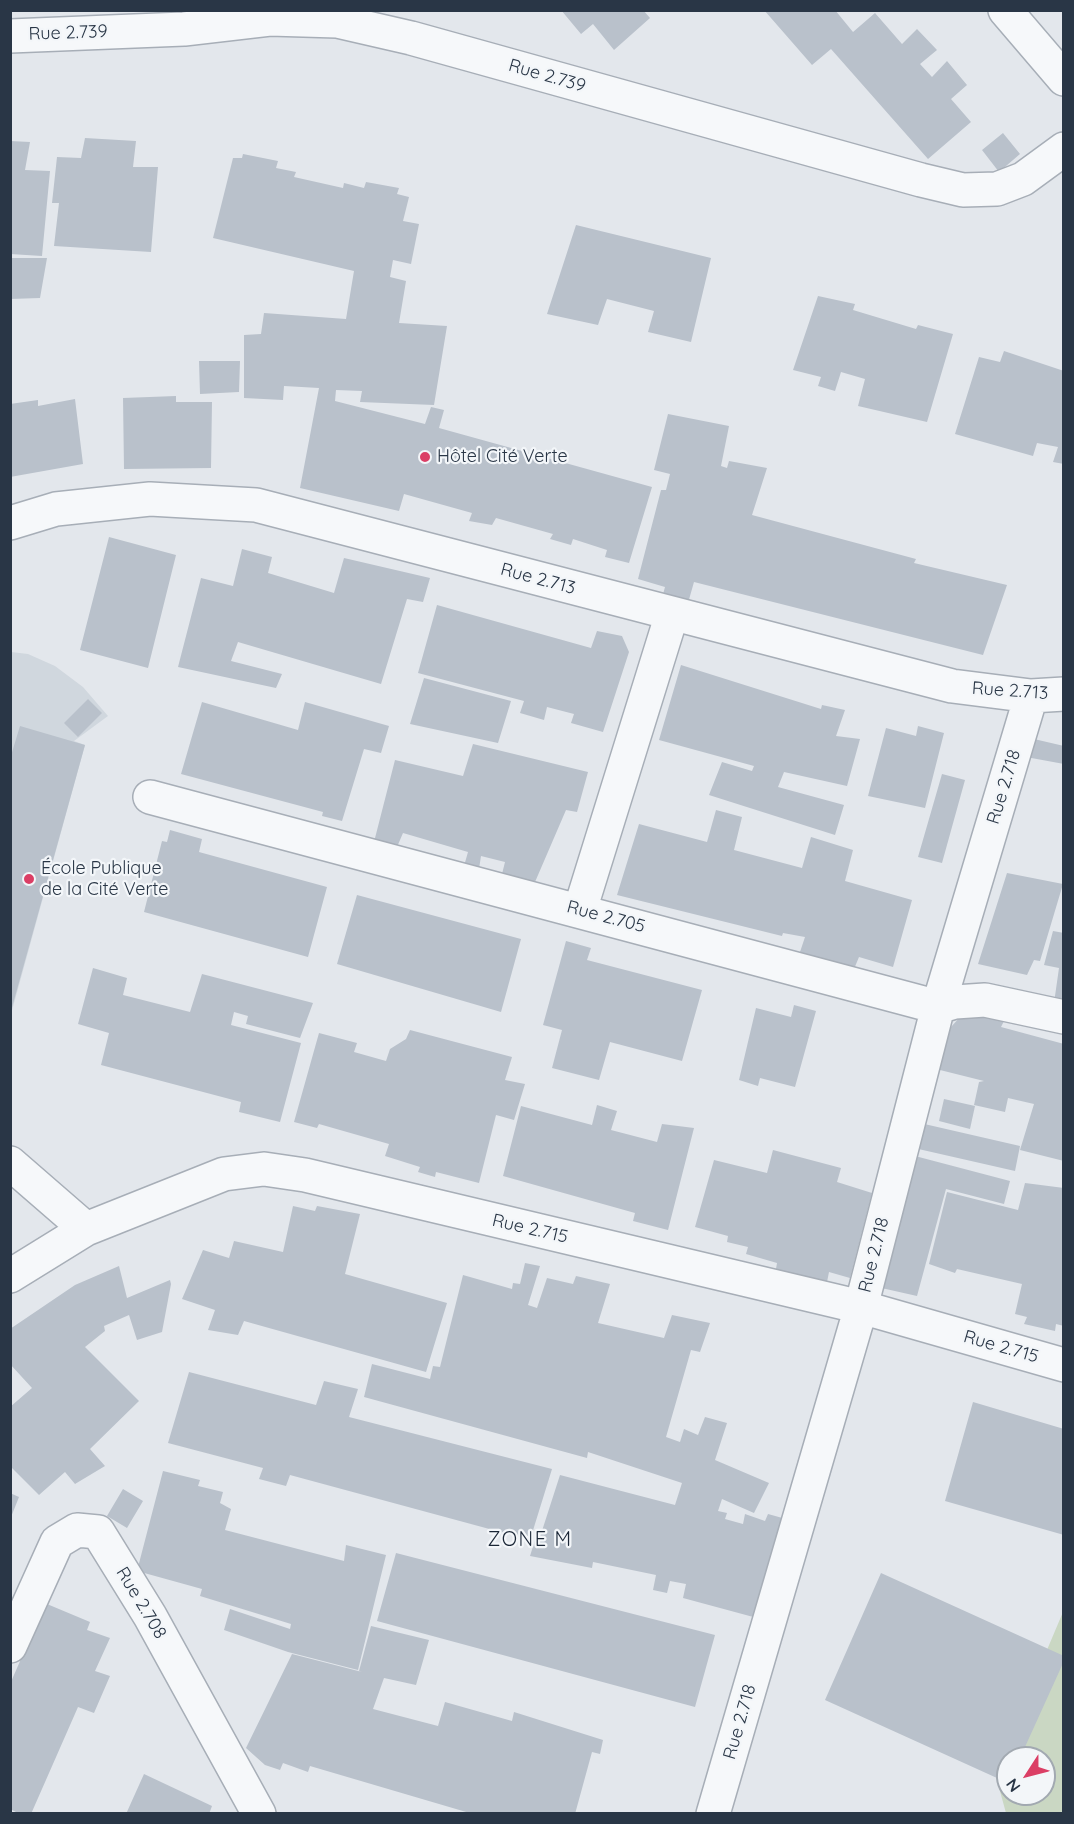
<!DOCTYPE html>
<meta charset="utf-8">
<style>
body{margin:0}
#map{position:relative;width:1074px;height:1824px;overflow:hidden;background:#e3e7ec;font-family:Quicksand,sans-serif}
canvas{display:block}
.frame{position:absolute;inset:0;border:12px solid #293646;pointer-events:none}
.north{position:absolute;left:996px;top:1746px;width:60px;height:60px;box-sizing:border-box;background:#f3f6f9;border:2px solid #a2a9b1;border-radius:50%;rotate:234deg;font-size:16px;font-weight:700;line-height:24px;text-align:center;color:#293646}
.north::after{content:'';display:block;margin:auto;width:21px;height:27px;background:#db3e65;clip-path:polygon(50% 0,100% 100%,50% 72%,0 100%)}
</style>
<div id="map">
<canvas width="1074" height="1824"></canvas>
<div class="frame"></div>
<div class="north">N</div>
</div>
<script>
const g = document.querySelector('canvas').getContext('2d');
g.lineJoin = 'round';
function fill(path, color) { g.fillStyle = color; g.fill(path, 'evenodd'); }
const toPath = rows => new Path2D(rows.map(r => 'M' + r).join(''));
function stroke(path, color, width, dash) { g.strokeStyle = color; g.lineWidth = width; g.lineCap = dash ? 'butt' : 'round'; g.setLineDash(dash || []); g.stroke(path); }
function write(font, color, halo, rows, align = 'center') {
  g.font = font + ' Quicksand,sans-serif'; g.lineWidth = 4.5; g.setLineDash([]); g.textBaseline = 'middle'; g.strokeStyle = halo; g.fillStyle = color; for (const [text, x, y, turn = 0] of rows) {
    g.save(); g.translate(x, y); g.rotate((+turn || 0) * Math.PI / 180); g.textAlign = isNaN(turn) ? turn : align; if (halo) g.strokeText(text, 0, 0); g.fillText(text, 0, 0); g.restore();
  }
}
fill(toPath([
 [11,652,28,654,55,666,83,687,108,716,74,741,85,745,11,1014]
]), '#d0d7de');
fill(toPath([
 [1063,1612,1063,1813,1006,1813,995,1773],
 [1008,1758,1044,1758,1044,1794,1008,1794]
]), '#cad7c3');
fill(toPath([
 [561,10,643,10,650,18,614,50,593,24,581,34],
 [764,10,835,10,853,32,875,13,902,44,917,29,937,50,920,64,932,77,947,61,967,85,951,99,971,122,928,159,831,49,812,65],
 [1003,133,1020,154,999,172,982,150],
 [85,138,136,141,133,167,158,167,151,252,54,246,59,203,52,203,57,157,81,158],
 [10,141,30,142,25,170,50,171,42,256,10,254],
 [243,154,278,161,276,168,296,172,294,177,343,188,344,183,364,188,366,182,399,188,397,194,409,197,403,221,419,224,411,264,393,260,390,277,406,281,399,323,447,326,434,405,360,402,362,391,336,390,335,401,425,424,431,407,444,410,439,428,652,487,629,563,605,557,607,550,573,539,571,545,550,539,553,534,496,518,492,525,469,521,472,513,404,494,399,511,300,488,319,388,284,386,283,400,244,398,244,335,261,334,264,313,346,319,354,271,213,238,233,158,242,158],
 [576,225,711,258,691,342,648,332,654,311,607,299,598,325,547,314],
 [10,258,47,258,40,298,10,299],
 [818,296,855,304,853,310,916,329,918,325,953,334,927,422,858,406,865,379,841,372,835,391,818,386,821,377,793,370],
 [1004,351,1064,371,1064,464,1053,462,1058,447,1037,443,1033,456,955,434,979,357,1000,362],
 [199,361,240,361,239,392,200,394],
 [176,396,176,402,212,402,211,468,124,469,123,398],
 [75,399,83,464,10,477,10,404,38,400,38,406],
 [668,414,729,426,721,466,727,468,729,461,767,468,752,515,916,559,914,563,1007,585,983,655,694,582,688,603,662,598,665,587,638,579,661,490,666,490,670,474,654,470],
 [109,537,176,555,148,668,80,650],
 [242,549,272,557,268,573,334,593,344,558,430,578,423,602,407,599,381,684,238,642,231,661,282,674,276,688,178,667,201,578,233,586],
 [437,605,591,648,597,631,622,636,629,652,603,732,571,723,574,714,547,707,544,720,520,713,524,701,418,673],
 [681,665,821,709,822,705,845,710,836,736,860,739,847,786,784,772,778,787,844,805,835,835,709,795,722,762,752,771,754,766,659,740],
 [424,678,511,701,498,743,410,724],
 [88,699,102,713,78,737,64,723],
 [202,702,298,730,305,702,389,726,381,753,364,749,342,821,322,816,323,812,181,774],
 [20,726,85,745,11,1011,10,759],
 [918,726,944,733,925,808,868,796,886,728,916,736],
 [1034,739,1064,746,1064,764,1026,757],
 [473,744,588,772,577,812,566,810,535,882,502,874,505,862,481,856,479,869,464,866,468,852,403,833,397,847,374,842,395,760,463,776],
 [942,774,965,780,942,863,918,857],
 [716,810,742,817,734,850,802,868,811,837,853,850,845,881,912,900,893,967,859,957,854,969,799,955,805,937,783,933,782,936,617,895,639,824,707,842],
 [170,830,202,839,199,852,327,887,308,957,144,912,162,841,167,842],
 [1007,873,1063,884,1040,961,1034,960,1027,975,978,964],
 [357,895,521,939,501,1012,337,964],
 [1053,931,1064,933,1064,1005,1054,1003,1059,968,1044,965],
 [566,941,591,948,587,960,702,990,682,1061,610,1042,599,1080,552,1068,562,1030,543,1025],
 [93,968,127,978,123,995,190,1012,202,974,313,1003,300,1038,246,1024,248,1016,234,1012,231,1025,301,1043,280,1122,239,1112,241,1102,101,1065,109,1033,78,1024],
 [794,1005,816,1011,795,1087,760,1078,758,1086,739,1080,756,1008,791,1017],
 [971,1005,1007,1015,1001,1027,1064,1044,1064,1161,1020,1150,1034,1104,1008,1098,1005,1112,974,1105,979,1082,984,1081,936,1069,951,1027],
 [410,1030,512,1057,505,1080,525,1084,514,1120,496,1115,479,1183,436,1172,435,1177,418,1172,420,1167,385,1156,389,1144,319,1124,317,1128,294,1122,319,1033,357,1043,354,1052,386,1061,390,1049,406,1039],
 [944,1099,975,1106,970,1129,939,1121],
 [597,1105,617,1111,611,1130,657,1142,662,1124,694,1128,668,1230,633,1221,635,1213,503,1176,521,1106,592,1125],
 [920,1123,1020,1146,1015,1171,914,1148],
 [773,1150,841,1168,837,1182,872,1193,850,1278,829,1272,827,1282,776,1269,777,1263,746,1254,748,1247,727,1242,728,1236,695,1227,714,1160,767,1173],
 [915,1156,1010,1181,1004,1204,946,1189,917,1296,877,1287],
 [1025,1183,1064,1188,1064,1326,1056,1324,1055,1331,1024,1324,1027,1317,1015,1314,1022,1284,957,1269,955,1273,929,1264,947,1192,1018,1210],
 [293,1206,315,1211,317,1206,360,1214,345,1274,447,1303,426,1372,244,1321,238,1335,208,1330,215,1310,182,1299,203,1250,229,1258,234,1241,283,1252],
 [525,1263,540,1266,528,1305,537,1308,547,1278,573,1284,576,1276,610,1284,598,1323,664,1338,672,1315,710,1323,700,1352,691,1350,666,1437,680,1442,684,1429,698,1435,705,1417,727,1423,715,1460,769,1483,754,1513,722,1499,718,1511,727,1513,725,1519,743,1524,745,1514,765,1521,768,1514,786,1519,757,1618,683,1598,686,1584,670,1581,667,1593,653,1590,656,1575,593,1562,592,1568,530,1556,536,1537,540,1537,560,1475,675,1505,682,1483,588,1452,587,1458,364,1397,372,1364,430,1379,433,1366,440,1367,463,1275,512,1289,513,1283,520,1284],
 [119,1266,127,1298,170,1280,171,1284,162,1332,137,1340,129,1315,104,1326,105,1331,85,1347,139,1401,90,1449,105,1466,75,1484,65,1472,39,1495,10,1466,10,1407,32,1388,10,1364,10,1329,75,1285],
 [189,1372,316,1405,324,1381,358,1389,349,1417,552,1469,530,1540,290,1475,286,1486,259,1479,263,1468,168,1443],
 [973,1402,1064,1429,1064,1535,945,1501],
 [163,1471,200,1480,198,1486,223,1492,220,1503,231,1509,225,1530,344,1561,346,1545,386,1555,358,1670,288,1652,224,1630,230,1609,290,1629,291,1624,200,1596,202,1589,137,1571],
 [123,1489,143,1501,127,1528,107,1516],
 [10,1493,19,1497,11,1517,10,1517],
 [396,1553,715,1635,695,1707,377,1621],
 [881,1573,1064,1656,1064,1661,1020,1758,1008,1758,1008,1783,825,1700],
 [35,1599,90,1622,87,1630,110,1638,95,1671,110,1676,94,1713,78,1707,31,1814,20,1814,10,1809,10,1684,39,1618],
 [371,1626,429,1640,416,1685,384,1678,373,1709,438,1726,445,1702,512,1721,514,1712,603,1740,600,1754,592,1752,575,1814,473,1814,310,1766,308,1772,283,1763,280,1770,265,1765,246,1748,292,1654,362,1672,359,1671],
 [144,1774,212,1806,209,1814,126,1814]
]), '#b9c1cb');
const street = toPath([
 [1005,10,1064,79],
 [10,36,184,29,270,19,337,21,411,38,921,180,963,190,997,189,1023,179,1064,149],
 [10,523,56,509,150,499,256,505,952,686,1031,696,1064,694],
 [150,797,938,1007,955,1002,985,1000,1064,1017],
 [580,910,672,614],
 [10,1163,86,1229],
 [10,1276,86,1229,224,1174,264,1169,305,1175,861,1307,1064,1365],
 [10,1646,57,1542,77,1530,98,1532,150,1616,259,1814],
 [713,1814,861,1307,938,1007,1031,696]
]);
stroke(street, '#a7aeb7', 36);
stroke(street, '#f6f8fa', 33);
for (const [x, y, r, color] of [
 [425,457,6,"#db3e65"],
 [29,879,6,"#db3e65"]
]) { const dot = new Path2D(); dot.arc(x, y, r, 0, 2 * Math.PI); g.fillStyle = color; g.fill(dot); stroke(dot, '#f3f6f9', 2); }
write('18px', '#293646', '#f3f6f9', [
 ["Rue 2.739",68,33,-2],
 ["Rue 2.739",547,76,16],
 ["Rue 2.713",538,579,15],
 ["Rue 2.713",1010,691,4],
 ["Rue 2.718",1004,787,-73],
 ["Rue 2.705",606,917,15],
 ["Rue 2.715",530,1229,13],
 ["Rue 2.718",874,1255,-76],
 ["Rue 2.715",1001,1347,16],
 ["Rue 2.708",141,1603,59],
 ["Rue 2.718",740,1722,-74]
]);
write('18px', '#293646', '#f3f6f9', [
 ["Hôtel Cité Verte",437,457],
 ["École Publique",41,869],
 ["de la Cité Verte",41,890]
], 'left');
g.letterSpacing = '1.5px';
write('20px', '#1b2737', '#f3f6f9', [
 ["ZONE M",530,1540]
]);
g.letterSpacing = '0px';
</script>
